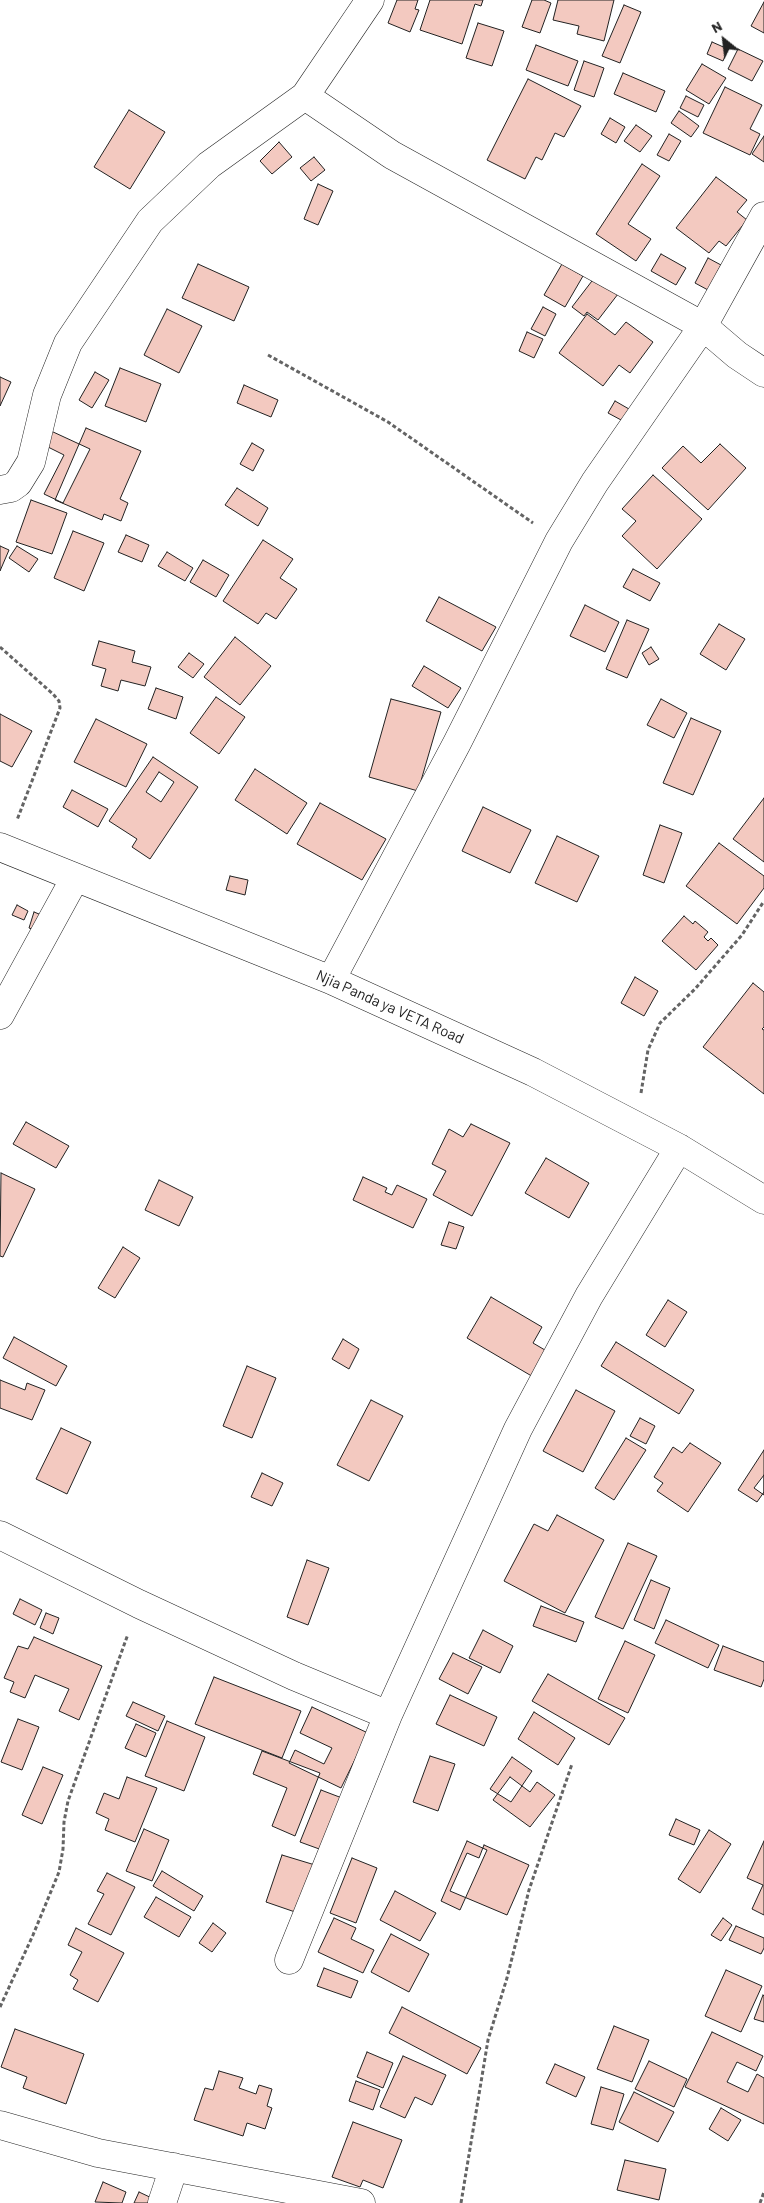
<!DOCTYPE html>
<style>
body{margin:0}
#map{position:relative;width:764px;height:2203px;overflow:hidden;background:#fff;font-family:Barlow,sans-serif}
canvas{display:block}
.north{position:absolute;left:699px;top:15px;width:50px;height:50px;-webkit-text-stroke:4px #fff;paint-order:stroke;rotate:331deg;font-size:14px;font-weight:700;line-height:20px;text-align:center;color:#222}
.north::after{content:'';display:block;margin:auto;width:18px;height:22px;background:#222;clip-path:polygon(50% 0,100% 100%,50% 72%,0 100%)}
</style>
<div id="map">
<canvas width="764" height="2203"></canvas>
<div class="north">N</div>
</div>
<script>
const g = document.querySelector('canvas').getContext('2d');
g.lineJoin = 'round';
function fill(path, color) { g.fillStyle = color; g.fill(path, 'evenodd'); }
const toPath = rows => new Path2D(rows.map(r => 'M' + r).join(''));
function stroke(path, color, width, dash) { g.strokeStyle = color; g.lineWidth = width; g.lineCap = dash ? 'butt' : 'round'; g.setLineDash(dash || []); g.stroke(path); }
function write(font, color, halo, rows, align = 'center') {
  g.font = font + ' Barlow,sans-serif'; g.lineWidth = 4; g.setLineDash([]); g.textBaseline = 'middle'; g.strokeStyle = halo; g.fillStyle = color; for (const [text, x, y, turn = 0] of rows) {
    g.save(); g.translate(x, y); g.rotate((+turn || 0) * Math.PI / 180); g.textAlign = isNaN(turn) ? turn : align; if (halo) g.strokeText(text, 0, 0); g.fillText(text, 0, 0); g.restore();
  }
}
const building = toPath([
 [397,0,418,0,415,9,419,10,410,32,388,23,397,0],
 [430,0,483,0,481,6,475,4,462,44,420,30,430,0],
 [532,0,544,0,551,3,540,33,522,27,532,0],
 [558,0,614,0,604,41,577,34,579,26,553,20,558,0],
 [764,2,764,33,751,26,764,2],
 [624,5,641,12,620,63,602,56,624,5],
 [478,23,504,31,492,66,466,58,478,23],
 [712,42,728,49,723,61,707,54,712,42],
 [536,45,578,61,568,86,526,70,536,45],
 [738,49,763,61,752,81,728,69,738,49],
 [584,61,604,68,594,97,574,90,584,61],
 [702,64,726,78,709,104,686,90,702,64],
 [623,73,665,91,656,112,614,94,623,73],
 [528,79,581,106,564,137,555,133,542,160,536,157,525,179,487,160,528,79],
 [725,87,762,105,750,129,760,134,750,155,703,133,725,87],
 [686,96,704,105,698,117,680,108,686,96],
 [129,110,165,132,130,189,94,167,129,110],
 [679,111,699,126,691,137,671,123,679,111],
 [610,118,625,127,616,143,601,134,610,118],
 [636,125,652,136,640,152,624,141,636,125],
 [669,134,681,141,669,161,657,155,669,134],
 [764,136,764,162,752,154,764,136],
 [279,142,292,157,272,174,260,161,279,142],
 [314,157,325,170,311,181,300,168,314,157],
 [642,164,660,176,628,224,651,239,636,261,596,234,642,164],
 [716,177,747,200,737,212,747,220,726,246,719,241,709,253,676,228,716,177],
 [318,184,333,191,318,225,304,219,318,184],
 [661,254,686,268,676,285,651,271,661,254],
 [708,258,721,265,708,290,695,283,708,258],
 [198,264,249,287,234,321,182,298,198,264],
 [562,264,583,276,565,307,544,295,562,264],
 [595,277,618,294,598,320,587,312,584,316,572,307,595,277],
 [543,307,556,314,545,336,531,329,543,307],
 [167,309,202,326,179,373,144,355,167,309],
 [587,314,615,335,626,322,653,342,630,373,619,365,603,386,559,353,587,314],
 [527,332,543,339,534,358,519,351,527,332],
 [120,368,161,384,146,422,105,406,120,368],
 [95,372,109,380,92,408,79,400,95,372],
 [0,377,11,382,0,406,0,377],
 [244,385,278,400,271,417,237,403,244,385],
 [615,401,629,409,623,421,608,413,615,401],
 [86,428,141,451,120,499,128,503,121,521,104,514,102,520,55,500,86,428],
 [51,431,90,449,63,503,44,494,64,455,44,445,51,431],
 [252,443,264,450,253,471,240,464,252,443],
 [720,444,746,468,708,510,662,468,683,446,701,463,720,444],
 [653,475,702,519,657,569,622,536,636,521,622,509,653,475],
 [237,488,268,508,258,526,225,505,237,488],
 [31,500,67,513,52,554,16,542,31,500],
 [73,531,104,543,84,591,54,578,73,531],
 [126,535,149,545,142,562,118,552,126,535],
 [263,540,293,559,280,578,297,589,276,619,266,613,258,624,223,601,263,540],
 [0,546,9,550,0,571,0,546],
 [17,546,38,559,29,572,9,558,17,546],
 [167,552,193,568,185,581,158,566,167,552],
 [203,560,229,575,216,597,190,582,203,560],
 [633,569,660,583,650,601,623,587,633,569],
 [439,597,496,627,482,651,426,621,439,597],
 [585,605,619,622,605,652,570,636,585,605],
 [627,620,649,629,627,678,606,669,627,620],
 [719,624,745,639,726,670,700,654,719,624],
 [235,637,271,666,240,705,204,677,235,637],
 [99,641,135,651,132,662,151,667,145,686,121,680,118,691,101,686,106,669,92,665,99,641],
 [651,647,659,659,649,665,642,653,651,647],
 [189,653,204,664,193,678,178,667,189,653],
 [424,666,461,688,448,708,412,686,424,666],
 [156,688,183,697,176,719,148,709,156,688],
 [216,697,245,717,219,754,190,733,216,697],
 [391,699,441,712,418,791,369,777,391,699],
 [661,699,687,713,674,738,647,725,661,699],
 [0,714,32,731,12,767,0,761,0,714],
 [691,718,721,731,693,795,663,783,691,718],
 [96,719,147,744,126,787,74,762,96,719],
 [153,757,198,787,150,859,132,847,137,839,109,821,153,757],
 [159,772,174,782,161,802,146,792,159,772],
 [255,769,307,803,287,834,235,800,255,769],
 [72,790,108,809,98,827,63,807,72,790],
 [764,798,764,862,733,839,764,798],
 [320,803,386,839,362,880,297,844,320,803],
 [483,807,531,830,510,873,462,851,483,807],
 [660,825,682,833,664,883,643,875,660,825],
 [557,836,599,856,577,902,535,883,557,836],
 [719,843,764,876,764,888,737,924,686,886,719,843],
 [230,876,248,880,245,895,226,890,230,876],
 [17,905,28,911,24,920,12,915,17,905],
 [34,912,44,916,38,931,29,928,34,912],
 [684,916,693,924,695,921,708,932,704,937,708,941,711,938,718,945,696,970,662,941,684,916],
 [635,977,658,991,644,1016,621,1003,635,977],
 [753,983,764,992,764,1027,762,1029,764,1030,764,1094,703,1047,753,983],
 [26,1122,69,1146,56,1168,13,1144,26,1122],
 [471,1124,510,1143,472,1216,433,1195,446,1171,432,1164,449,1129,463,1137,471,1124],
 [546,1158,589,1183,569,1218,525,1193,546,1158],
 [1,1173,35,1189,3,1257,0,1256,1,1173],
 [363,1177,387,1188,385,1192,392,1195,397,1185,427,1199,413,1228,353,1200,363,1177],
 [159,1180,193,1197,179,1226,145,1210,159,1180],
 [449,1222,464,1227,456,1249,441,1245,449,1222],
 [123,1247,140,1258,115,1298,98,1288,123,1247],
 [491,1297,542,1327,533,1343,550,1353,535,1378,467,1338,491,1297],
 [668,1300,687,1312,665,1347,646,1335,668,1300],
 [14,1337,67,1366,56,1386,3,1358,14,1337],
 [343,1339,359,1349,349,1369,332,1359,343,1339],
 [616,1342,694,1390,679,1414,601,1366,616,1342],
 [247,1366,276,1378,252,1438,223,1426,247,1366],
 [0,1380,25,1390,27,1383,45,1390,32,1420,0,1408,0,1380],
 [576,1390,615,1411,583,1472,543,1451,576,1390],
 [371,1400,403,1416,369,1481,337,1465,371,1400],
 [640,1418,655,1426,646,1444,630,1436,640,1418],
 [61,1428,91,1442,67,1494,36,1479,61,1428],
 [626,1438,646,1450,614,1500,595,1488,626,1438],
 [690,1443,721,1463,688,1512,657,1491,663,1483,654,1477,673,1447,682,1453,690,1443],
 [764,1450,764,1492,757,1502,738,1490,764,1450],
 [262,1473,283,1483,272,1506,251,1497,262,1473],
 [764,1475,764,1495,754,1488,764,1475],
 [557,1515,604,1540,565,1613,504,1581,534,1524,548,1531,557,1515],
 [628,1543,657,1556,623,1629,595,1617,628,1543],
 [307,1560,329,1568,308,1625,287,1617,307,1560],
 [651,1580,670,1588,654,1629,634,1620,651,1580],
 [20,1599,42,1610,35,1625,13,1614,20,1599],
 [541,1606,584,1622,576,1642,533,1626,541,1606],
 [46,1613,59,1618,53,1634,40,1628,46,1613],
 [666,1620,719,1645,708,1668,655,1643,666,1620],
 [483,1630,513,1646,500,1673,469,1658,483,1630],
 [34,1637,102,1666,79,1720,59,1711,69,1689,35,1675,25,1698,10,1692,14,1682,4,1678,18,1646,28,1649,34,1637],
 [625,1641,655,1655,628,1713,598,1699,625,1641],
 [723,1646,764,1662,764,1679,761,1687,714,1670,723,1646],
 [453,1653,482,1667,468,1694,439,1679,453,1653],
 [548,1674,625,1718,609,1745,532,1701,548,1674],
 [214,1677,301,1711,282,1758,195,1724,214,1677],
 [450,1695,497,1717,484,1746,436,1724,450,1695],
 [133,1702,165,1716,158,1731,126,1716,133,1702],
 [312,1707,368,1733,341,1788,289,1763,295,1750,324,1764,332,1748,300,1733,312,1707],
 [534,1712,575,1738,558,1765,518,1739,534,1712],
 [18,1719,39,1727,22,1770,1,1762,18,1719],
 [167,1721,205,1737,184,1791,145,1776,167,1721],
 [136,1724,156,1733,146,1757,125,1748,136,1724],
 [262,1751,320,1773,295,1836,272,1826,287,1788,253,1774,262,1751],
 [430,1756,455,1764,438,1811,413,1802,430,1756],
 [512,1757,532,1771,511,1802,490,1789,512,1757],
 [43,1767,63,1775,42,1824,22,1815,43,1767],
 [127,1777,157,1788,135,1842,105,1830,109,1819,96,1813,104,1793,119,1799,127,1777],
 [510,1777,530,1792,537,1782,555,1795,530,1827,493,1800,510,1777],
 [321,1790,342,1798,322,1850,300,1842,321,1790],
 [676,1819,700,1830,694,1845,669,1835,676,1819],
 [144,1829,169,1840,152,1881,126,1871,144,1829],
 [709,1830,731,1844,700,1893,678,1879,709,1830],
 [467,1841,487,1850,460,1910,441,1901,467,1841],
 [764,1841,764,1915,752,1909,763,1885,747,1878,764,1841],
 [484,1845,529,1865,507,1915,450,1891,467,1853,479,1858,484,1845],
 [282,1855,315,1865,298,1913,266,1902,282,1855],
 [352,1858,377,1868,356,1923,330,1913,352,1858],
 [162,1871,203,1896,194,1911,153,1886,162,1871],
 [107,1873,135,1887,111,1935,88,1924,104,1894,97,1891,107,1873],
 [395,1891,436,1913,420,1941,380,1920,395,1891],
 [156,1897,191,1917,179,1937,144,1917,156,1897],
 [334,1918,356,1928,351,1939,374,1950,363,1973,318,1952,334,1918],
 [723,1918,732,1925,721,1941,711,1935,723,1918],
 [213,1923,226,1933,212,1952,199,1943,213,1923],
 [736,1926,764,1938,764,1948,761,1954,729,1940,736,1926],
 [76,1928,124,1953,98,2002,73,1989,78,1980,70,1975,82,1952,68,1945,76,1928],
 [391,1934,429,1954,409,1992,371,1972,391,1934],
 [324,1968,358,1981,351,1998,317,1986,324,1968],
 [726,1970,762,1986,741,2032,705,2016,726,1970],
 [763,1995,764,1996,764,2022,754,2019,763,1995],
 [402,2007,481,2048,467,2074,389,2033,402,2007],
 [614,2026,649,2040,632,2082,597,2069,614,2026],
 [15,2029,84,2054,66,2104,23,2088,27,2077,1,2067,15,2029],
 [712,2032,763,2056,756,2071,737,2062,727,2082,748,2092,757,2074,764,2078,764,2124,685,2087,712,2032],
 [367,2052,393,2063,383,2088,357,2077,367,2052],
 [403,2056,446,2075,432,2105,415,2097,405,2118,380,2107,403,2056],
 [649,2061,687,2079,674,2107,635,2089,649,2061],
 [555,2064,585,2077,576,2097,546,2083,555,2064],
 [219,2071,243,2078,239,2088,256,2094,259,2085,272,2089,267,2106,272,2108,265,2129,247,2123,243,2136,194,2120,205,2088,213,2090,219,2071],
 [356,2081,380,2090,373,2110,349,2101,356,2081],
 [601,2087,624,2094,613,2130,591,2124,601,2087],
 [634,2092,674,2112,658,2142,619,2122,634,2092],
 [721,2108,741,2120,728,2141,709,2129,721,2108],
 [353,2122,402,2140,383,2188,363,2180,360,2187,332,2177,353,2122],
 [625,2160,666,2169,659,2200,617,2190,625,2160],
 [103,2182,126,2192,122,2203,95,2202,103,2182],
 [139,2192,156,2200,154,2203,134,2203,139,2192]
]);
fill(building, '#f3c9c0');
stroke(building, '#222', 1);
const minor = toPath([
 [305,96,392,155,703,326,737,355,764,373],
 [0,490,11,488,18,483,31,462,47,395,68,343,150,221,209,165,305,96,370,0],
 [0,847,331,980,533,1072,679,1148,764,1200],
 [331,980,457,743,559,541,595,482,703,326,764,216],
 [0,1015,75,878],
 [0,1535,139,1604,294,1676,388,1715],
 [289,1960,388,1715,518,1429,589,1296,679,1148],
 [0,2125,98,2153,361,2203],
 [162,2203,174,2167]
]);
stroke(minor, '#222', 29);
stroke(toPath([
 [268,355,388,422,533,523],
 [0,647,53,694,59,701,60,708,17,820],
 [641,1093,648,1050,660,1023,695,989,742,935,764,901],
 [0,2007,33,1935,59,1872,63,1849,64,1822,68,1801,128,1634],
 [461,2203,488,2040,507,1978,529,1890,572,1764],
 [760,2203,764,2192]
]), '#646464', 3, [4, 2.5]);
stroke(minor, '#fff', 28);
write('15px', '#222', '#fff', [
 ["Njia Panda ya VETA Road",390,1007,24]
]);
</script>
